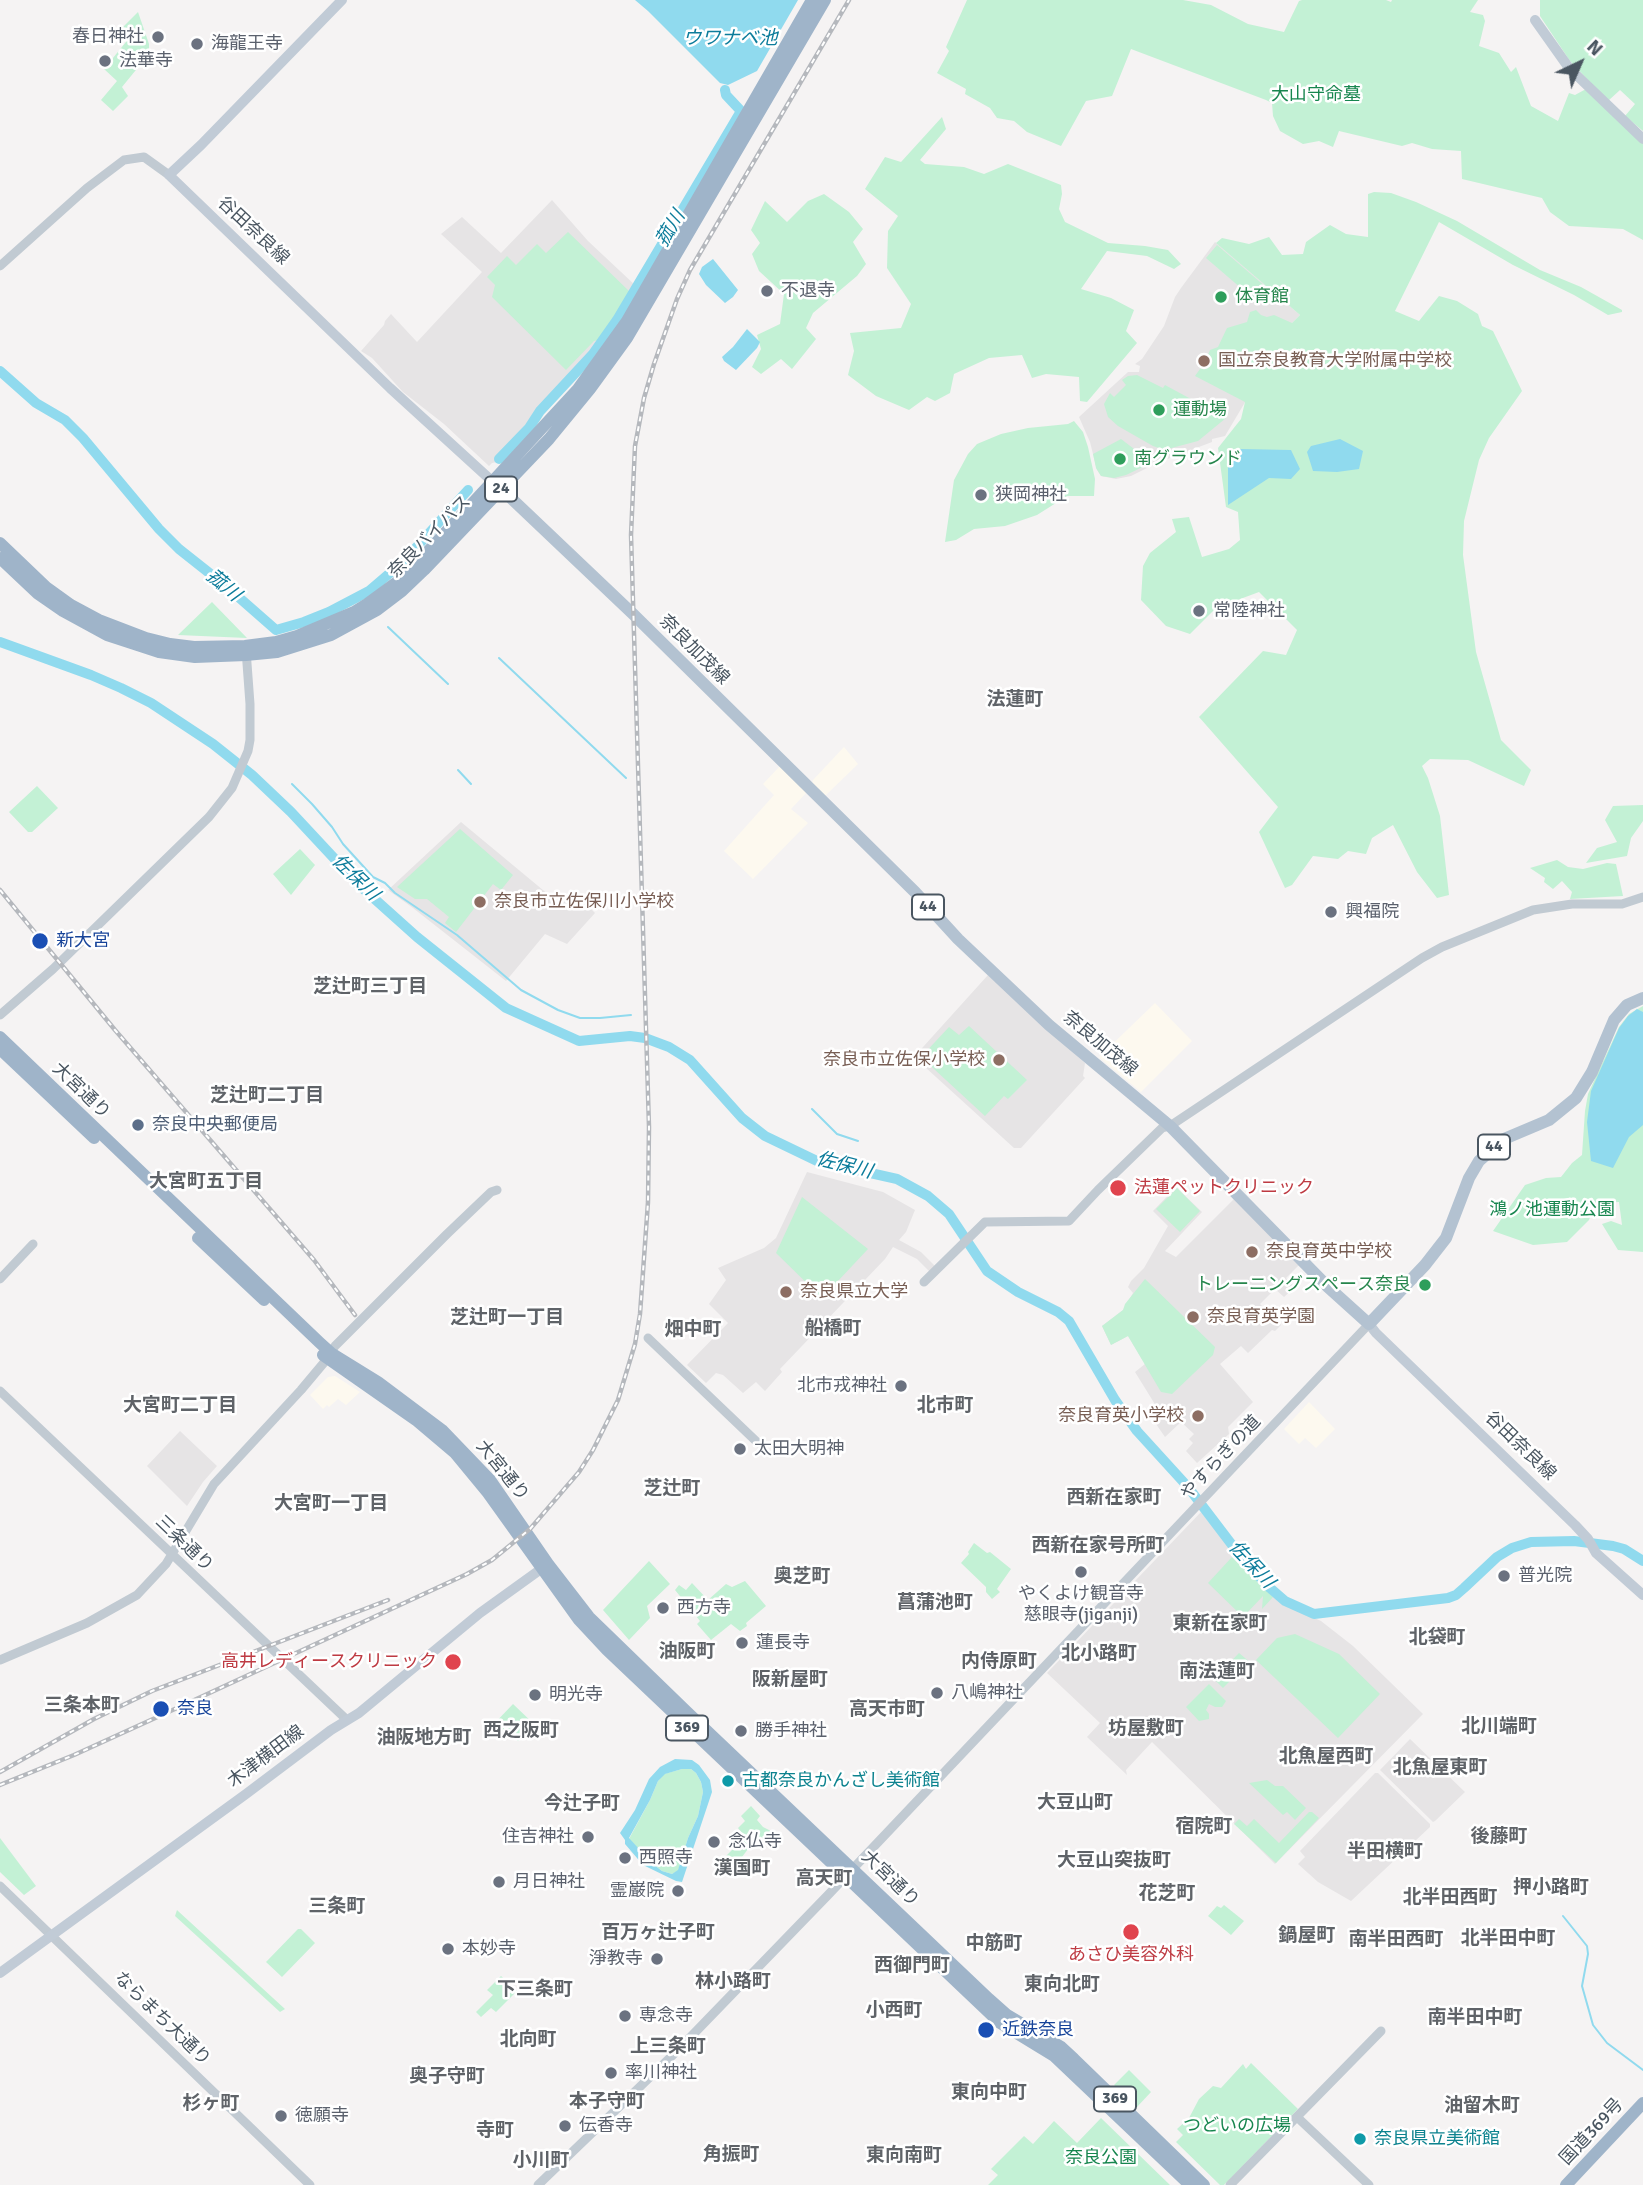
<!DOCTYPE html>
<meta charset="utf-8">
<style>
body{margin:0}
#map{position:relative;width:1643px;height:2185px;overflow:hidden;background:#f5f3f3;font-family:Signika,sans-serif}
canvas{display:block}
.north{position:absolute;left:1545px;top:28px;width:70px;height:70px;-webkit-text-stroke:5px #fff;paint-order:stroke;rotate:44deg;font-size:19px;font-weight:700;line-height:28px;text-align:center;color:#4a5661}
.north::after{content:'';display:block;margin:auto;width:24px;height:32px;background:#4a5661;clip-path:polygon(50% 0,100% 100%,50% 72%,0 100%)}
</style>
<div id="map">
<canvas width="1643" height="2185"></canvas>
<div class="north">N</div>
</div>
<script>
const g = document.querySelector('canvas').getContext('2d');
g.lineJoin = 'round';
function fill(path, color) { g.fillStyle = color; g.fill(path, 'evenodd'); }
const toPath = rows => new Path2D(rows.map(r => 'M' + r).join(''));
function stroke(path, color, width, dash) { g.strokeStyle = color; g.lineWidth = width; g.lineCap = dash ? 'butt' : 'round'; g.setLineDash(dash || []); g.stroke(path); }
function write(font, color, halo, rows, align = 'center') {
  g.font = font + ' Signika,"Noto Sans JP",sans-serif'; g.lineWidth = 5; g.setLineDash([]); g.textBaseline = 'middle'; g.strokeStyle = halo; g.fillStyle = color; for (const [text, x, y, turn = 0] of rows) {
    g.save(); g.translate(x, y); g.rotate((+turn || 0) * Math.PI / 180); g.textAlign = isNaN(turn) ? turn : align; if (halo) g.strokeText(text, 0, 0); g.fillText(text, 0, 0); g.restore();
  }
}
fill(toPath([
 [844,747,858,764,825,796,812,784,813,780],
 [780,766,807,792,791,809,808,823,753,879,724,851,774,795,763,784],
 [1155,1003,1192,1041,1141,1092,1099,1057],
 [335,1376,360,1392,346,1405,338,1399,329,1407,327,1405,323,1409,310,1395,328,1377],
 [1309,1402,1335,1429,1316,1448,1305,1438,1299,1444,1284,1429]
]), '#fdf9ef');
fill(toPath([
 [552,200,588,241,636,286,600,344,574,379,542,407,529,430,515,445,513,445,497,462,492,463,489,466,444,424,403,392,372,358,361,351,384,325,385,321,391,314,417,342,482,272,441,234,462,217,501,253],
 [1215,242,1300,315,1292,323,1225,436,1212,439,1212,442,1157,463,1131,476,1116,479,1101,476,1097,470,1090,442,1079,417,1128,372,1139,372,1140,366,1135,364,1142,359,1164,326,1175,297,1181,288],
 [461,822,561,905,574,892,595,913,567,944,545,934,506,981,413,908,388,890],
 [988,975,1085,1063,1083,1076,1085,1078,1021,1148,1014,1148,914,1057],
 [807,1172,883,1192,915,1210,906,1232,899,1240,921,1252,935,1266,930,1272,917,1259,893,1247,885,1259,780,1369,782,1372,765,1391,756,1382,743,1393,723,1375,716,1373,706,1383,687,1365,728,1323,709,1304,726,1280,718,1268,764,1248,776,1238],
 [1176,1187,1202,1212,1165,1251,1176,1257,1236,1197,1301,1263,1286,1278,1295,1287,1284,1297,1275,1289,1260,1304,1281,1325,1275,1331,1272,1330,1248,1353,1241,1346,1220,1364,1253,1402,1228,1427,1229,1434,1197,1463,1186,1451,1193,1443,1189,1439,1194,1434,1181,1422,1165,1437,1156,1424,1161,1414,1135,1372,1145,1364,1128,1336,1111,1345,1102,1326,1123,1310,1133,1293,1128,1287,1131,1281,1144,1268,1168,1226,1153,1211],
 [180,1431,217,1466,203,1482,187,1506,147,1466],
 [1201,1512,1235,1555,1269,1591,1286,1605,1321,1621,1353,1646,1423,1714,1275,1864,1152,1742,1126,1770,1127,1775,1087,1737,1100,1723,1047,1673],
 [1410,1739,1465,1792,1435,1821,1433,1822,1380,1770],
 [1375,1773,1378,1773,1430,1824,1430,1827,1351,1901,1318,1882,1298,1864,1305,1857,1300,1851]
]), '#e6e4e5');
fill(toPath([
 [967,0,1183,0,1211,5,1248,24,1284,32,1299,1,1302,0,1386,0,1391,2,1392,0,1478,0,1470,12,1483,15,1485,21,1479,46,1499,53,1511,72,1516,67,1531,106,1558,121,1569,93,1575,95,1586,89,1643,142,1643,240,1623,229,1569,226,1550,212,1542,198,1462,179,1461,151,1432,149,1412,143,1402,146,1339,131,1333,147,1319,141,1303,144,1280,131,1273,116,1272,103,1266,100,1131,49,1112,96,1086,101,1061,146,1027,132,1014,121,997,118,990,108,965,94,966,89,937,73,949,51,946,47],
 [1540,0,1643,0,1643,131,1625,116,1635,104,1620,90,1608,101,1570,61,1540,16],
 [138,12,149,44,149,54,122,87,128,96,113,111,101,100,117,81,104,69,130,37,121,29],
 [942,117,946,129,920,160,925,164,964,167,984,174,1008,164,1061,185,1062,194,1059,209,1065,222,1108,243,1145,246,1168,250,1181,264,1174,269,1147,256,1107,251,1081,289,1111,298,1134,310,1126,331,1137,343,1087,402,1080,401,1079,377,1046,374,1032,378,1022,355,989,358,954,374,950,393,935,401,927,397,909,410,876,396,848,375,854,351,850,333,901,328,911,304,887,268,888,231,898,216,865,189,885,157,901,162],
 [1374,192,1391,193,1416,202,1457,221,1540,270,1581,287,1622,310,1622,312,1608,315,1574,295,1513,265,1439,222,1395,311,1419,321,1439,296,1457,301,1478,314,1482,326,1493,331,1522,391,1489,438,1479,460,1464,521,1463,555,1476,652,1501,740,1531,770,1524,786,1468,760,1430,759,1422,766,1428,778,1440,816,1449,895,1437,898,1417,872,1393,825,1372,838,1366,854,1348,851,1338,859,1313,856,1292,885,1285,888,1259,832,1278,807,1199,717,1263,651,1286,655,1297,630,1259,592,1216,608,1190,634,1166,626,1141,600,1143,566,1150,553,1176,532,1172,519,1189,517,1202,557,1229,549,1240,540,1238,512,1226,507,1218,448,1241,419,1245,402,1195,376,1205,362,1210,350,1218,347,1227,328,1247,322,1250,312,1256,310,1261,315,1267,317,1274,315,1292,323,1300,315,1216,243,1222,238,1249,244,1269,237,1282,255,1303,254,1306,242,1330,225,1346,234,1368,237,1368,194],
 [824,194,849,212,863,229,853,242,866,264,857,276,813,313,806,328,816,339,792,369,781,359,761,374,752,367,761,349,757,335,780,324,784,294,759,271,752,254,760,243,751,230,765,201,787,222,808,201],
 [568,232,630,292,599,340,594,341,566,370,492,297,495,285,487,277,507,256,516,265,537,244,546,253],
 [1217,245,1267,288,1256,301,1206,258],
 [1137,375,1163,388,1165,385,1226,418,1198,441,1164,450,1153,446,1118,426,1108,417,1104,404,1110,393,1114,397,1126,385,1122,380,1128,376],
 [1074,421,1083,432,1088,447,1095,479,1094,496,1067,496,1037,515,1005,526,974,529,956,540,945,542,954,480,968,454,977,444,1001,434,1028,428,1068,424],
 [1121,439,1146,458,1149,464,1126,475,1114,478,1101,476,1096,468,1093,454],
 [212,602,247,638,178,635],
 [37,786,58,808,32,832,28,832,9,812],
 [1643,805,1643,821,1631,838,1627,856,1586,863,1597,848,1617,842,1605,820,1613,806],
 [460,829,513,875,501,890,493,884,456,932,445,923,449,917,427,899,415,899,397,887],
 [300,849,315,865,291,895,273,874],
 [1557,860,1568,867,1583,869,1607,863,1616,864,1623,896,1570,899,1572,892,1562,881,1553,889,1544,882,1545,878,1530,868],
 [1643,1006,1643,1252,1618,1250,1602,1224,1611,1221,1622,1225,1619,1202,1596,1203,1589,1220,1567,1242,1533,1245,1493,1231,1525,1185,1546,1178,1561,1177,1572,1163,1582,1155,1585,1111,1588,1094,1619,1027,1629,1014],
 [969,1026,1027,1080,1008,1099,1004,1096,985,1116,921,1057,949,1027,959,1035],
 [1177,1188,1200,1211,1180,1232,1156,1209],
 [802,1197,868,1249,822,1298,776,1253],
 [1145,1279,1215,1347,1213,1355,1172,1394,1161,1392,1128,1336,1111,1345,1102,1326,1123,1310,1125,1304],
 [974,1543,987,1553,990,1552,1011,1569,997,1589,1000,1592,992,1599,986,1592,986,1587,961,1563,969,1554,968,1552],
 [1232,1557,1273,1597,1262,1609,1263,1596,1243,1617,1208,1583],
 [649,1561,670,1584,647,1606,650,1618,629,1640,603,1610],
 [745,1581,766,1606,746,1623,747,1626,740,1631,731,1624,711,1640,697,1624,700,1621,675,1590,679,1585,686,1590,692,1583,708,1600,726,1584,732,1587],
 [1295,1634,1339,1654,1380,1694,1338,1738,1256,1660,1277,1638],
 [1239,1653,1251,1663,1252,1674,1247,1679,1239,1672,1223,1688,1214,1679],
 [1209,1684,1226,1701,1222,1707,1215,1707,1209,1704,1206,1710,1209,1714,1209,1719,1199,1721,1186,1707],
 [513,1704,535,1725,518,1741,507,1730,500,1737,490,1728],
 [682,1769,691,1769,696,1773,701,1782,703,1792,698,1816,688,1838,678,1871,672,1874,662,1871,653,1864,629,1839,650,1800,658,1781,664,1774],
 [1267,1780,1275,1786,1283,1786,1306,1808,1295,1820,1287,1812,1283,1815,1249,1783],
 [751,1806,760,1816,757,1820,763,1827,775,1833,762,1848,754,1841,730,1873,720,1862,745,1837,738,1828,745,1821,741,1816],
 [1309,1812,1312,1812,1319,1818,1276,1863,1234,1824,1239,1819,1247,1826,1254,1819,1279,1843],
 [0,1838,36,1886,24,1895,0,1872],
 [1224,1905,1244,1921,1231,1935,1208,1916,1217,1906,1221,1908],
 [177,1910,178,1911,285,2009,280,2012,175,1916],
 [298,1929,301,1929,315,1943,282,1977,266,1962],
 [501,1976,517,1991,496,2012,491,2008,481,2017,476,2012,493,1995,487,1990],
 [1251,2063,1298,2109,1224,2185,1220,2185,1176,2142,1183,2135,1177,2129,1189,2118,1199,2099,1213,2086,1221,2088,1243,2064,1246,2069],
 [1129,2070,1151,2092,1137,2107,1114,2085],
 [1101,2118,1170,2185,988,2185,998,2175,991,2169,1024,2136,1033,2144,1054,2121,1077,2143]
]), '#c3f1d5');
fill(toPath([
 [635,0,798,0,757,71,728,85,720,83,648,11],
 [713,259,738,290,733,297,725,303,706,285,699,274,702,267],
 [747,329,760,342,757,348,736,370,724,361,722,357,733,347],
 [1340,439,1363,451,1359,469,1337,472,1313,471,1307,452,1311,446],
 [1240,449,1291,450,1300,469,1291,479,1269,478,1228,505,1228,455],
 [1637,1009,1643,1012,1643,1125,1629,1137,1613,1168,1591,1161,1587,1122,1591,1091,1619,1028,1628,1016],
 [675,1759,692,1760,699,1765,710,1780,712,1792,682,1882,676,1881,643,1865,625,1844,625,1840,620,1833,635,1810,649,1779,660,1767],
 [682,1769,691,1769,696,1773,701,1782,703,1792,698,1816,688,1838,678,1870,672,1874,662,1871,653,1864,629,1838,650,1800,658,1781,665,1774]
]), '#90daee');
stroke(toPath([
 [388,627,448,684],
 [499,658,626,778],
 [458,770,471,784],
 [292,784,312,804,332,827,343,844,373,877,385,883,395,893,457,935,521,990,558,1010,580,1018,600,1018,631,1015],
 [812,1109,837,1134,858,1141],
 [1563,1916,1587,1946,1588,1954,1582,1986,1593,2025,1607,2043,1643,2070]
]), '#90daee', 2);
stroke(toPath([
 [0,371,36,403,65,420,83,438,159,529,179,549,227,587,276,630,304,622,329,612,369,591,404,561,468,490],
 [499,459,529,428,540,411,593,354,617,320,741,111,726,95,725,90],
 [0,642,91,675,121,688,151,703,213,744,252,775,291,812,359,885,417,937,506,1008,579,1041,630,1036,645,1038,669,1047,690,1060,742,1118,765,1136,817,1161,897,1179,928,1196,949,1214,987,1271,1018,1292,1058,1312,1069,1321,1115,1400,1137,1431,1188,1487,1242,1558,1270,1588,1285,1601,1314,1614,1448,1598,1456,1595,1464,1588,1497,1557,1512,1548,1531,1542,1574,1541,1613,1546,1624,1549,1643,1561]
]), '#90daee', 10);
stroke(toPath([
 [0,266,87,188,124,160,144,157,169,175],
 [0,1015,53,969,209,817,232,788,248,751,250,740,250,704,246,650],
 [0,1279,33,1244],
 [924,1282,985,1222,1069,1221,1098,1190,1162,1128,1170,1126,1422,958,1442,947,1533,910,1572,904,1622,904,1643,897],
 [648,1338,758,1443],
 [0,1391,347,1720],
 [0,1660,87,1623,137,1595,166,1564,214,1484,301,1390,327,1359,335,1346,447,1234,491,1192,497,1190],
 [0,1886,310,2185],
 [1297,2117,1369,2185],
 [538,2185,677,2051,828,1895,1369,1324],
 [1230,2185,1381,2031]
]), '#c1cad2', 9);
stroke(toPath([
 [342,0,201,145,169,175,390,388,493,482],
 [1535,20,1569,68,1643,139],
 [1369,1324,1376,1333,1575,1525,1588,1539,1596,1553,1643,1595],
 [0,1973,246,1794,331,1730,359,1713,480,1613,548,1564]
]), '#c1cbd6', 10);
stroke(toPath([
 [494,482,633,614,915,892,958,939,1049,1025,1170,1126,1328,1287,1369,1324,1425,1265,1446,1238,1469,1178,1479,1161,1504,1139,1549,1120,1576,1098,1592,1072,1614,1020,1627,1005,1643,998]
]), '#b3c2d1', 12);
stroke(toPath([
 [0,543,46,587,71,605,99,620,146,638,170,644,194,647,245,646,276,642,297,636,354,612,367,604,397,582,420,560,578,389,627,321,812,0],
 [0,558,37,593,63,611,107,635,159,652,195,657,246,655,277,652,331,635,377,610,402,591,424,570,549,439,590,389,627,338,825,0],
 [0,1037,319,1342,331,1353,378,1382,442,1430,490,1480,548,1564,589,1617,686,1711,989,1999,1007,2015,1061,2047,1074,2059,1204,2185],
 [0,1049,94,1138],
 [198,1238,264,1300],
 [323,1355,416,1420,455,1453,488,1493,579,1620,607,1650,1000,2023,1054,2056,1190,2185],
 [1566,2185,1643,2103]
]), '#9fb4c9', 12);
const rail = toPath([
 [0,890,115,1030,314,1260,355,1315],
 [0,1772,94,1719,152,1691,388,1600],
 [0,1785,74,1755,164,1714,467,1574,492,1560,530,1529,579,1472,593,1450,618,1400,635,1344,640,1314,648,1202,649,1127,631,535,635,446,644,398,654,364,677,299,690,270,849,0]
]);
stroke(rail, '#b5b8bd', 4.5);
stroke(rail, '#fff', 2, [5]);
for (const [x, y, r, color] of [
 [158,37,7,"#6b7280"],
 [197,44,7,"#6b7280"],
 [105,61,7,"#6b7280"],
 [767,291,7,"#6b7280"],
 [1221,297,7,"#2e9e5b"],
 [1204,361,7,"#8d6e63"],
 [1159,410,7,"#2e9e5b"],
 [1120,459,7,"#2e9e5b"],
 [981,495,7,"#6b7280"],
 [1199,611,7,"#6b7280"],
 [480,902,7,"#8d6e63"],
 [1331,912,7,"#6b7280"],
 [40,941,9,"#1a4fb4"],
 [999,1060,7,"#8d6e63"],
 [138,1125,7,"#5c6f8a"],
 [1118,1188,9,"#e0444e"],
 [1252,1252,7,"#8d6e63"],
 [1425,1285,7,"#2e9e5b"],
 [786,1292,7,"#8d6e63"],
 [1193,1317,7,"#8d6e63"],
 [901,1386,7,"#6b7280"],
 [1198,1416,7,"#8d6e63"],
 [740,1449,7,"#6b7280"],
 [1081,1572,7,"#6b7280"],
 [1504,1576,7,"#6b7280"],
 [663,1608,7,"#6b7280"],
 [742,1643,7,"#6b7280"],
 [453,1662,9,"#e0444e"],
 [937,1693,7,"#6b7280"],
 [535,1695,7,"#6b7280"],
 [161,1709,9,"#1a4fb4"],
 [741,1731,7,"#6b7280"],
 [728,1781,7,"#0f9aa8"],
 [588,1837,7,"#6b7280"],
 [714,1842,7,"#6b7280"],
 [625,1858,7,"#6b7280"],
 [499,1882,7,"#6b7280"],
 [678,1891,7,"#6b7280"],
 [1131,1932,9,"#e0444e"],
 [448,1949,7,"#6b7280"],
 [657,1959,7,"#6b7280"],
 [625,2016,7,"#6b7280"],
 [986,2030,9,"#1a4fb4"],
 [611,2073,7,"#6b7280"],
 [281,2116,7,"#6b7280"],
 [565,2126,7,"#6b7280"],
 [1360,2139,7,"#0f9aa8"]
]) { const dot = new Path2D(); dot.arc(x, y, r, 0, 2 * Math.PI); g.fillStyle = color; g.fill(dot); stroke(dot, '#fff', 2.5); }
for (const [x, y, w] of [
 [501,489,32],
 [928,907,32],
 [1494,1147,32],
 [687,1728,42],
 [1115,2099,42]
]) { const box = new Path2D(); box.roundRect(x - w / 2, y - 12.5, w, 25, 5); g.fillStyle = '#fff'; g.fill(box); stroke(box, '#4a5661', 2); }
write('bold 16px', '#4a5661', null, [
 ["24",501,489],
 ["44",928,907],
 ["44",1494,1147],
 ["369",687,1728],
 ["369",1115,2099]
]);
write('18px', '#5b616d', '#fff', [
 ["春日神社",144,37,"right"],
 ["海龍王寺",211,44],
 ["法華寺",119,61],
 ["不退寺",781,291],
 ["狭岡神社",995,495],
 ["常陸神社",1213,611],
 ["興福院",1345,912],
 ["北市戎神社",887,1386,"right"],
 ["太田大明神",754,1449],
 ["普光院",1518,1576],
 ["やくよけ観音寺",1081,1594,"center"],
 ["慈眼寺(jiganji)",1081,1615,"center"],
 ["西方寺",677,1608],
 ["蓮長寺",756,1643],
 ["八嶋神社",951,1693],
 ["明光寺",549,1695],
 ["勝手神社",755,1731],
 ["住吉神社",574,1837,"right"],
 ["念仏寺",728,1842],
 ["西照寺",639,1858],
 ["月日神社",513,1882],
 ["霊巌院",664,1891,"right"],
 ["本妙寺",462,1949],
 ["淨教寺",643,1959,"right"],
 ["専念寺",639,2016],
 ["率川神社",625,2073],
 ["徳願寺",295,2116],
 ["伝香寺",579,2126]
], 'left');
write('18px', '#17864f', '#fff', [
 ["大山守命墓",1316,95],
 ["鴻ノ池運動公園",1552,1210],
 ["つどいの広場",1237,2126],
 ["奈良公園",1101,2158]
]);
write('18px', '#4a5661', '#fff', [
 ["谷田奈良線",253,231,43],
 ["奈良バイパス",430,537,-45],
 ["奈良加茂線",694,650,45],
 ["奈良加茂線",1100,1044,40],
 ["大宮通り",81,1091,44],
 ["谷田奈良線",1520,1446,44],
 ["やすらぎの道",1221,1458,-47],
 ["大宮通り",502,1471,51],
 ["三条通り",184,1544,44],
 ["木津横田線",266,1757,-37],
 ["大宮通り",890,1879,44],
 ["ならまち大通り",162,2019,44],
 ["国道369号",1592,2132,-47]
]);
write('18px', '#27864d', '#fff', [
 ["体育館",1235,297],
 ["運動場",1173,410],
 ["南グラウンド",1134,459],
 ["トレーニングスペース奈良",1411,1285,"right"]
], 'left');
write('18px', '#785e54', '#fff', [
 ["国立奈良教育大学附属中学校",1218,361],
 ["奈良市立佐保川小学校",494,902],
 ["奈良市立佐保小学校",985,1060,"right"],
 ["奈良育英中学校",1266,1252],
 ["奈良県立大学",800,1292],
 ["奈良育英学園",1207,1317],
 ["奈良育英小学校",1184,1416,"right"]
], 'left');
write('18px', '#164399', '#fff', [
 ["新大宮",56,941],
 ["奈良",177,1709],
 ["近鉄奈良",1002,2030]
], 'left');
write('18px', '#4e5e75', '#fff', [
 ["奈良中央郵便局",152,1125]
], 'left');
write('18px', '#be3a42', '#fff', [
 ["法蓮ペットクリニック",1134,1188],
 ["高井レディースクリニック",437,1662,"right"],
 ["あさひ美容外科",1131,1955,"center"]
], 'left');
write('18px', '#0d838f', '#fff', [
 ["古都奈良かんざし美術館",742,1781],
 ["奈良県立美術館",1374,2139]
], 'left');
write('italic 19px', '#0c7c9b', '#fff', [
 ["ウワナベ池",730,39],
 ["菰川",671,229,-59],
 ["菰川",223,586,40],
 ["佐保川",355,878,44],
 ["佐保川",844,1166,14],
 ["佐保川",1251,1565,47]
]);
write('bold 19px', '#5f6368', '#fff', [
 ["法蓮町",1015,700],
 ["芝辻町三丁目",370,987],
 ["芝辻町二丁目",267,1096],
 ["大宮町五丁目",206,1182],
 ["芝辻町一丁目",507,1318],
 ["船橋町",833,1329],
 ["畑中町",693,1330],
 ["大宮町二丁目",180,1406],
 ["北市町",945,1406],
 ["芝辻町",672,1489],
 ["西新在家町",1114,1498],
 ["大宮町一丁目",331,1504],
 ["西新在家号所町",1098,1546],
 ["奥芝町",802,1577],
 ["菖蒲池町",935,1603],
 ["東新在家町",1220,1624],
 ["北袋町",1437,1638],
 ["油阪町",687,1652],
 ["北小路町",1099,1654],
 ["内侍原町",999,1662],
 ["南法蓮町",1217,1672],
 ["阪新屋町",790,1680],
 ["三条本町",82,1706],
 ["高天市町",887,1710],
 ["北川端町",1499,1727],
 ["坊屋敷町",1146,1729],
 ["西之阪町",521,1731],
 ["油阪地方町",424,1738],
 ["北魚屋西町",1326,1757],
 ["北魚屋東町",1440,1768],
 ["大豆山町",1075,1803],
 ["今辻子町",582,1804],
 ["宿院町",1204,1827],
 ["後藤町",1499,1837],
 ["半田横町",1385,1852],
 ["大豆山突抜町",1114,1861],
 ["漢国町",742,1869],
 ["高天町",824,1879],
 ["押小路町",1551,1888],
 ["花芝町",1167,1894],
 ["北半田西町",1450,1898],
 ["三条町",337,1907],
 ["百万ヶ辻子町",658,1933],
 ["鍋屋町",1307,1936],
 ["北半田中町",1508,1939],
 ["南半田西町",1396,1940],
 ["中筋町",994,1944],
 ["西御門町",912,1966],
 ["林小路町",733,1982],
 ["東向北町",1062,1985],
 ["下三条町",535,1990],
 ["小西町",894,2011],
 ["南半田中町",1475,2018],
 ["北向町",528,2040],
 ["上三条町",668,2047],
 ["奥子守町",447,2077],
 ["東向中町",989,2093],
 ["本子守町",607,2102],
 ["杉ヶ町",211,2104],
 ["油留木町",1482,2106],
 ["寺町",495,2131],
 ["角振町",731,2155],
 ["東向南町",904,2156],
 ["小川町",541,2161]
]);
</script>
